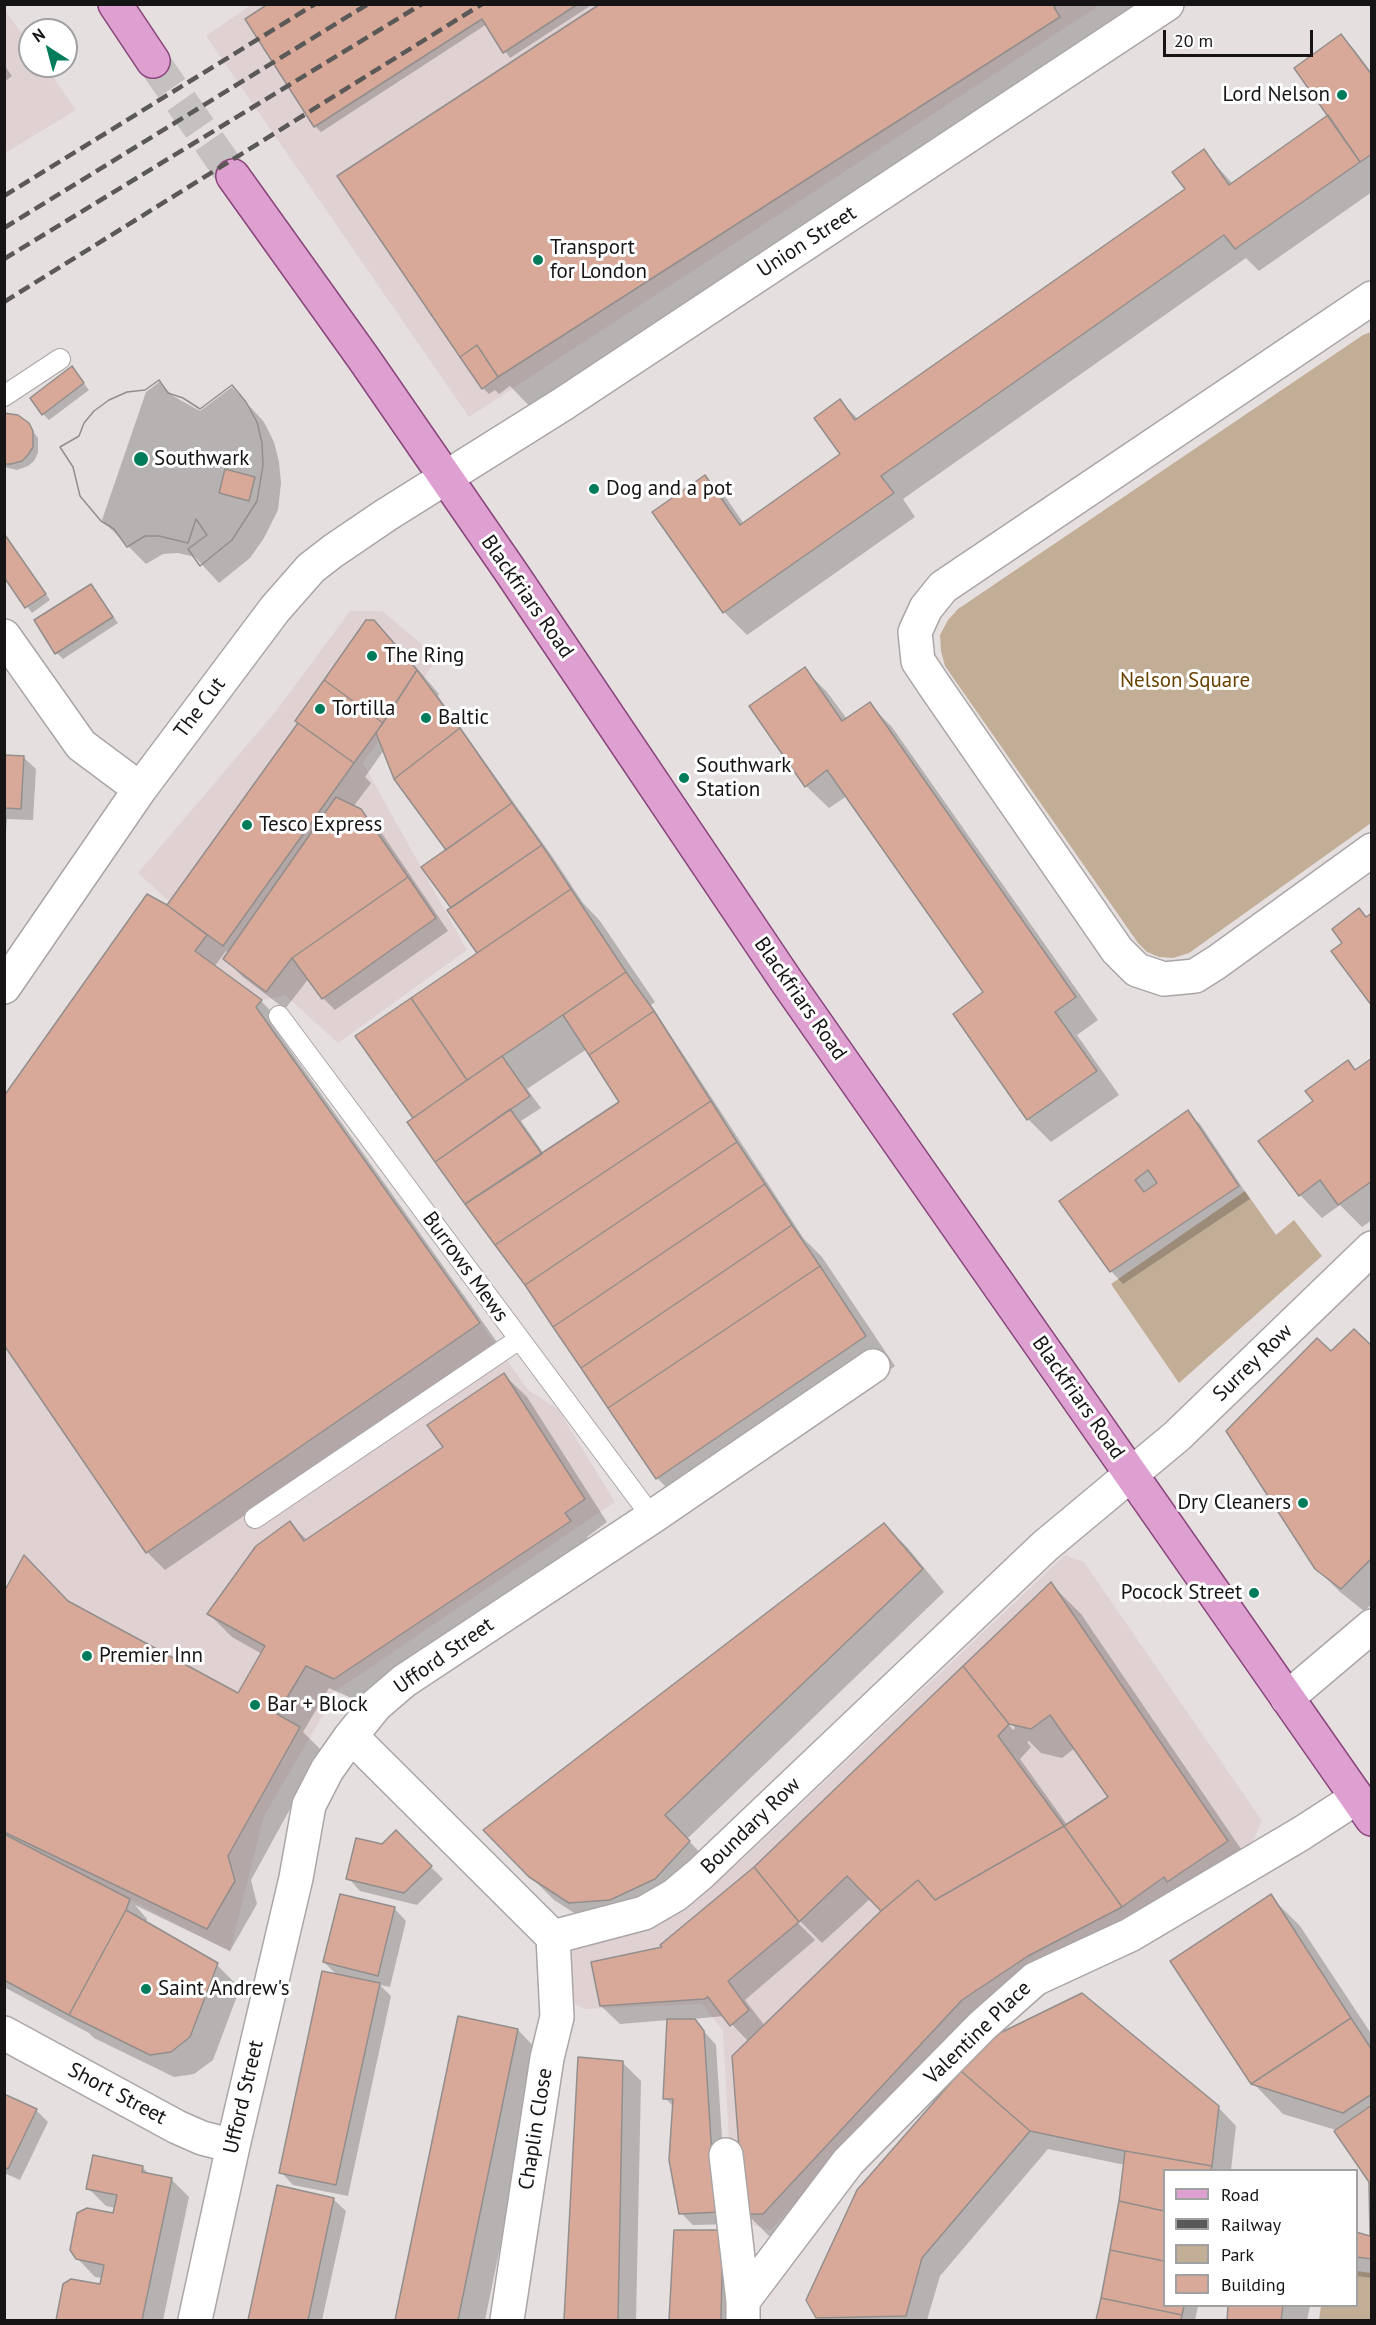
<!DOCTYPE html>
<style>
body{margin:0}
#map{position:relative;width:1376px;height:2325px;overflow:hidden;background:#e5dfdf;font-family:"PT Sans",sans-serif}
canvas{display:block}
.frame{position:absolute;inset:0;border:6px solid #161414;pointer-events:none}
.legend{position:absolute;left:1163px;top:2169px;width:195px;height:138px;box-sizing:border-box;background:#fff;border:2px solid #a2a1a1;margin:0;padding:8px 10px;list-style:none;font-size:18px;color:#161414}
.legend li{display:flex;align-items:center;gap:12px;height:30px}
.legend b{width:30px;border:2px solid #a2a1a1}
.north{position:absolute;left:18px;top:18px;width:60px;height:60px;box-sizing:border-box;background:#fff;border:2px solid #a2a1a1;border-radius:50%;rotate:324deg;font-size:16px;font-weight:700;line-height:24px;text-align:center;color:#161414}
.north::after{content:'';display:block;margin:auto;width:21px;height:27px;background:#007c5a;clip-path:polygon(50% 0,100% 100%,50% 72%,0 100%)}
.scale{position:absolute;left:1163px;top:30px;width:150px;height:27px;box-sizing:border-box;border:3px solid #161414;border-top:0;padding-left:8px;font-size:18px;line-height:21px;white-space:nowrap;color:#161414;-webkit-text-stroke:4px #fff;paint-order:stroke}
</style>
<div id="map">
<canvas width="1376" height="2325"></canvas>
<div class="frame"></div>
<ul class="legend">
<li><b style="height:8px;background:#dda0d1"></b>Road</li>
<li><b style="height:8px;background:#5b5858"></b>Railway</li>
<li><b style="height:16px;background:#c2ae97"></b>Park</li>
<li><b style="height:16px;background:#d8a999"></b>Building</li>
</ul>
<div class="north">N</div>
<div class="scale">20 m</div>
</div>
<script>
const g = document.querySelector('canvas').getContext('2d');
g.lineJoin = 'round';
function fill(path, color) { g.fillStyle = color; g.fill(path, 'evenodd'); }
const toPath = rows => new Path2D(rows.map(r => 'M' + r).join(''));
function stroke(path, color, width, dash) { g.strokeStyle = color; g.lineWidth = width; g.lineCap = dash ? 'butt' : 'round'; g.setLineDash(dash || []); g.stroke(path); }
function write(font, color, halo, rows, align = 'center') {
  g.font = font + ' "PT Sans",sans-serif'; g.lineWidth = 6; g.setLineDash([]); g.textBaseline = 'middle'; g.strokeStyle = halo; g.fillStyle = color; for (const [text, x, y, turn = 0] of rows) {
    g.save(); g.translate(x, y); g.rotate((+turn || 0) * Math.PI / 180); g.textAlign = isNaN(turn) ? turn : align; if (halo) g.strokeText(text, 0, 0); g.fillText(text, 0, 0); g.restore();
  }
}
fill(toPath([
 [252,4,1100,5,469,417,206,36],
 [5,10,30,45,30,66,45,66,76,110,5,153],
 [350,611,382,611,438,658,363,763,467,950,338,1043,285,995,262,1000,256,1007,528,1390,558,1409,615,1502,328,1696,330,1703,264,1816,230,1952,5,1833,5,1096,167,905,201,930,138,873,276,711],
 [1065,1555,1084,1562,1262,1821,1252,1843,1150,1915,1023,1971,860,2130,771,2230,740,2221,730,2158,723,2031,702,2004,585,2009,569,2001,567,1951,590,1936,683,1912,744,1858]
]), '#e0d1d3');
fill(toPath([
 [1371,332,1371,823,1189,953,1173,958,1159,957,1147,952,1138,943,945,666,941,651,940,635,948,620,958,609,1363,335],
 [1245,1191,1276,1235,1294,1220,1322,1256,1179,1383,1111,1284],
 [1357,2271,1371,2273,1371,2320,1319,2320,1321,2306,1356,2306]
]), '#c2ae97');
fill(toPath([
 [270,4,593,4,510,58,487,24,321,132,315,126],
 [603,4,1134,4,1140,14,537,414,510,386,499,394,495,390,489,394,483,388],
 [1341,36,1353,48,1372,73,1372,192,1259,271,1246,258,903,499,915,517,747,635,724,612,654,512,704,477,727,499,744,524,842,455,840,401,859,420,1187,190,1203,151,1233,184,1330,116],
 [4,65,12,76,4,82],
 [72,368,89,390,49,420,43,414],
 [159,382,173,396,200,411,232,387,264,422,274,442,279,462,281,483,278,510,264,538,250,558,219,583,195,557,178,553,163,554,146,564,102,520,146,392],
 [4,415,28,424,38,438,38,453,34,461,28,466,17,470,4,467],
 [4,537,11,543,50,600,32,613,4,575],
 [91,585,118,623,63,659,57,653],
 [374,621,397,645,439,694,438,696,554,859,583,903,600,921,655,1002,651,1005,804,1239,822,1257,895,1366,687,1508,657,1478,415,1118,479,953,449,911,453,909,448,851,384,750,365,777,371,783,353,807,360,810,379,829,448,931,335,1010,323,998,309,978,285,1009,243,977,225,959,229,953,226,951,214,967,261,1001,279,1019,273,1026,497,1342,165,1570,147,1552,167,907],
 [587,1049,621,1103,544,1154,521,1121,541,1108,527,1089],
 [804,669,827,692,847,719,869,704,892,727,1098,1020,1077,1035,1119,1095,1051,1142,1028,1119,955,1014,985,993,847,796,829,808,806,786],
 [4,756,23,757,36,769,33,820,7,819,5,845],
 [1372,1060,1372,1220,1362,1227,1340,1205,1322,1218,1300,1195,1315,1102,1347,1062,1356,1071],
 [1187,1112,1200,1124,1250,1199,1123,1284,1111,1271,1061,1201],
 [1372,1348,1372,1604,1364,1611,1340,1592,1316,1568],
 [504,1375,527,1397,607,1522,587,1537,593,1545,358,1701,329,1688,303,1732,322,1751,251,1880,257,1904,230,1951,135,1905,147,1919,146,1923,217,1965,240,1988,213,2060,194,2074,174,2077,94,2038,89,2033,4,1987,4,1595,69,1603,238,1695,262,1654,232,1637,209,1614,290,1523,307,1540,445,1447],
 [884,1525,907,1547,944,1592,687,1839,712,1865,593,1925,554,1900,530,1876],
 [1051,1584,1081,1614,1256,1871,1051,1979,786,2236,769,2236,746,2213,749,2042,724,2016,693,2019,716,2045,724,2169,733,2224,693,2225,681,2213,674,2107,665,2098,669,2020,620,2024,601,2006,755,1868],
 [981,1691,985,1691,1015,1728,1013,1730],
 [1029,1741,1041,1753,1062,1758,1075,1748,1110,1797,1068,1826,1020,1759,1031,1747,1027,1742],
 [871,1898,883,1911,765,2026,745,2000,815,1940,795,1920,799,1920,822,1943],
 [396,1832,443,1879,417,1905,360,1891,348,1878],
 [1270,1896,1300,1926,1372,2035,1372,2278,1356,2276,1356,2233,1371,2238,1371,2182,1336,2130,1283,2114,1253,2083],
 [394,1908,406,1921,390,1987,380,1985,391,1996,348,2196,293,2185,281,2172,338,1976,324,1962],
 [459,2018,518,2030,540,2053,485,2320,396,2320],
 [579,2059,623,2063,641,2081,636,2320,566,2320],
 [962,2072,1218,2107,1236,2126,1231,2170,1164,2170,1164,2306,1198,2306,1195,2320,1098,2320,1125,2165,1048,2149,940,2276,927,2320,821,2320,818,2317],
 [4,2096,36,2110,48,2122,20,2180,4,2173],
 [142,2167,150,2175,171,2179,189,2197,163,2320,57,2320,65,2285,101,2286,103,2278,95,2277,77,2258,115,2215,116,2208,106,2206,88,2188],
 [278,2187,333,2199,346,2211,322,2320,249,2320],
 [675,2232,722,2232,739,2320,671,2320],
 [1230,2306,1310,2306,1307,2320,1228,2320]
]), '#0003');
const building = toPath([
 [268,4,578,4,503,53,482,19,314,127,245,19,268,4],
 [600,4,1058,4,1054,7,1060,17,498,377,477,345,460,357,337,176,600,4],
 [1341,34,1372,75,1372,154,1360,162,1294,68,1341,34],
 [1328,115,1360,162,1235,249,1224,235,881,476,894,493,723,613,652,512,705,475,740,525,840,454,814,418,840,399,855,420,1185,189,1172,172,1204,149,1229,185,1328,115],
 [477,345,498,377,482,389,460,357,477,345],
 [72,366,84,383,42,415,30,398,72,366],
 [159,380,168,393,183,398,200,409,232,385,246,402,257,422,262,443,263,465,257,501,232,540,200,566,188,549,207,535,196,519,188,543,159,536,145,536,127,547,114,529,101,521,80,496,73,467,60,447,79,436,84,423,94,411,109,400,127,392,145,390,159,380],
 [225,469,255,477,249,501,219,493,225,469],
 [159,380,168,393,183,398,200,409,232,385,246,402,257,422,262,443,263,465,257,501,232,540,200,566,188,549,207,535,196,519,188,543,159,536,145,536,127,547,114,529,101,521,80,496,73,467,60,447,79,436,84,423,94,411,109,400,127,392,145,390,159,380],
 [4,413,18,415,29,423,33,431,33,447,28,455,22,461,11,464,4,464,4,413],
 [5,535,46,594,25,608,4,577,5,535],
 [91,584,113,617,55,654,34,620,91,584],
 [366,620,374,620,417,670,383,723,324,680,366,620],
 [805,667,842,721,870,702,1076,997,1055,1012,1097,1071,1027,1120,953,1014,983,992,827,770,805,787,749,706,805,667],
 [417,670,460,728,394,779,376,733,417,670],
 [324,680,383,723,354,763,295,721,324,680],
 [298,723,354,763,223,946,167,905,298,723],
 [460,728,512,803,446,850,394,779,460,728],
 [4,755,24,756,21,809,4,808,4,755],
 [336,797,361,809,408,877,292,958,266,992,223,959,336,797],
 [512,803,542,845,451,908,421,867,512,803],
 [542,845,571,889,477,953,447,910,542,845],
 [408,877,436,918,322,999,292,958,408,877],
 [571,889,626,972,467,1080,411,998,571,889],
 [147,894,167,905,207,935,195,951,262,1000,256,1007,480,1323,146,1553,4,1345,4,1096,147,894],
 [1359,908,1366,917,1372,913,1372,1006,1331,951,1342,943,1332,929,1359,908],
 [626,972,654,1011,589,1055,563,1015,626,972],
 [411,998,467,1080,413,1118,355,1036,411,998],
 [654,1011,711,1101,495,1245,465,1204,619,1102,589,1055,654,1011],
 [502,1056,530,1096,435,1162,407,1122,502,1056],
 [1372,1058,1372,1181,1338,1205,1320,1180,1299,1196,1258,1141,1313,1101,1305,1091,1348,1060,1355,1070,1372,1058],
 [711,1101,737,1142,525,1285,495,1245,711,1101],
 [510,1109,542,1154,465,1204,435,1162,510,1109],
 [1188,1110,1239,1186,1110,1272,1059,1201,1188,1110],
 [1148,1170,1157,1183,1144,1192,1135,1180,1148,1170],
 [737,1142,765,1184,553,1327,525,1285,737,1142],
 [765,1184,792,1225,581,1368,553,1327,765,1184],
 [792,1225,820,1266,608,1408,581,1368,792,1225],
 [820,1266,866,1336,656,1479,608,1408,820,1266],
 [1354,1329,1372,1346,1372,1558,1341,1589,1315,1569,1226,1431,1317,1338,1331,1351,1354,1329],
 [504,1373,585,1499,565,1513,571,1521,334,1679,306,1666,277,1714,300,1727,228,1856,235,1881,207,1929,4,1832,4,1592,24,1555,68,1601,238,1693,265,1646,207,1614,256,1546,290,1521,304,1541,443,1447,427,1425,504,1373],
 [884,1523,923,1569,665,1815,690,1841,655,1879,610,1900,569,1903,529,1877,483,1830,884,1523],
 [1051,1582,1228,1841,1167,1882,1164,1877,1122,1907,1064,1826,1108,1797,1050,1715,1031,1729,1009,1724,963,1666,1051,1582],
 [963,1666,1009,1724,998,1736,1064,1826,935,1900,918,1880,881,1911,847,1876,799,1922,754,1867,963,1666],
 [1064,1826,1122,1907,1028,1956,962,2000,763,2214,744,2214,732,2056,881,1911,918,1880,935,1900,1064,1826],
 [396,1830,432,1866,404,1893,346,1879,356,1838,382,1844,396,1830],
 [4,1834,130,1899,126,1910,69,2015,4,1980,4,1834],
 [754,1867,799,1922,728,1981,749,2010,730,2026,708,1997,704,1999,600,2006,591,1962,662,1947,660,1945,754,1867],
 [340,1894,395,1907,378,1976,323,1962,340,1894],
 [1271,1894,1351,2018,1251,2084,1170,1961,1271,1894],
 [126,1910,218,1963,190,2037,171,2052,150,2055,69,2015,126,1910],
 [322,1971,380,1983,336,2185,279,2173,322,1971],
 [1082,1993,1219,2106,1212,2166,1125,2151,1030,2131,961,2071,998,2034,1082,1993],
 [458,2016,518,2029,458,2320,395,2320,458,2016],
 [1351,2018,1372,2050,1372,2094,1343,2113,1251,2084,1351,2018],
 [667,2019,695,2019,704,2031,712,2156,721,2212,679,2214,669,2160,673,2099,663,2099,667,2019],
 [578,2057,623,2061,618,2320,564,2320,578,2057],
 [961,2071,1030,2131,922,2258,906,2316,816,2318,806,2300,857,2190,961,2071],
 [4,2094,37,2109,8,2169,4,2167,4,2094],
 [1372,2105,1372,2181,1369,2182,1334,2131,1372,2105],
 [1125,2151,1212,2166,1211,2170,1164,2170,1164,2211,1119,2201,1125,2151],
 [93,2155,143,2166,142,2172,172,2178,142,2320,56,2320,63,2284,71,2279,100,2284,104,2265,76,2259,70,2250,77,2213,87,2208,113,2213,117,2195,86,2189,93,2155],
 [1372,2181,1372,2259,1356,2257,1356,2232,1370,2236,1369,2182,1372,2181],
 [277,2185,334,2198,308,2320,248,2320,277,2185],
 [1119,2201,1164,2211,1164,2261,1110,2250,1119,2201],
 [674,2230,723,2230,721,2320,669,2320,674,2230],
 [1110,2250,1164,2261,1164,2306,1184,2306,1182,2315,1101,2298,1110,2250],
 [1101,2298,1182,2315,1181,2320,1096,2320,1101,2298],
 [1228,2306,1283,2306,1281,2320,1227,2320,1228,2306]
]);
fill(building, '#d8a999');
stroke(building, '#938e8c', 1.5);
stroke(toPath([
 [153,61,233,176]
]), '#c6c1c1', 33, [33, 16]);
const lane = toPath([
 [4,396,60,359],
 [279,1016,652,1517],
 [255,1518,518,1340]
]);
const street = toPath([
 [1372,298,943,587,926,608,915,632,918,661,934,685,1117,950,1137,970,1164,979,1195,976,1217,962,1372,850],
 [4,636,81,745,140,789],
 [4,987,140,789,275,609,311,568,333,551,386,515,563,404,1167,4],
 [1287,1698,1372,1626],
 [351,1736,553,1937],
 [553,1937,644,1913,675,1895,700,1874,1045,1546,1177,1436,1372,1248],
 [4,2033,177,2127,202,2138,233,2146],
 [726,2155,743,2301],
 [195,2320,233,2146,296,1878,309,1805,327,1770,351,1736,376,1705,404,1681,652,1517,873,1366],
 [507,2320,547,2058,557,2017,553,1937],
 [743,2320,743,2301,848,2162,982,2026,1035,1979,1130,1935,1302,1833,1356,1798]
]);
const primary = toPath([
 [115,4,153,61],
 [233,176,364,359,511,572,787,982,1372,1819]
]);
stroke(lane, '#aba5a6', 22);
stroke(street, '#aba5a6', 36);
stroke(primary, '#89457b', 36);
stroke(lane, '#fff', 20);
stroke(street, '#fff', 33);
stroke(primary, '#dda0d1', 33);
stroke(toPath([
 [4,196,315,4],
 [4,228,368,4],
 [4,259,422,4],
 [4,302,482,4]
]), '#5b5858', 4.5, [12, 6]);
for (const [x, y, r, color] of [
 [1342,95,6,"#007c5a"],
 [538,260,6,"#007c5a"],
 [141,459,8,"#007c5a"],
 [594,489,6,"#007c5a"],
 [372,656,6,"#007c5a"],
 [320,709,6,"#007c5a"],
 [426,718,6,"#007c5a"],
 [684,778,6,"#007c5a"],
 [247,825,6,"#007c5a"],
 [1303,1503,6,"#007c5a"],
 [1254,1593,6,"#007c5a"],
 [87,1656,6,"#007c5a"],
 [255,1705,6,"#007c5a"],
 [146,1989,6,"#007c5a"]
]) { const dot = new Path2D(); dot.arc(x, y, r, 0, 2 * Math.PI); g.fillStyle = color; g.fill(dot); stroke(dot, '#fff', 2); }
write('21px', '#161414', '#fff', [
 ["Lord Nelson",1330,95,"right"],
 ["Transport",550,248],
 ["for London",550,272],
 ["Southwark",154,459],
 ["Dog and a pot",606,489],
 ["The Ring",384,656],
 ["Tortilla",332,709],
 ["Baltic",438,718],
 ["Southwark",696,766],
 ["Station",696,790],
 ["Tesco Express",259,825],
 ["Dry Cleaners",1291,1503,"right"],
 ["Pocock Street",1242,1593,"right"],
 ["Premier Inn",99,1656],
 ["Bar + Block",267,1705],
 ["Saint Andrew's",158,1989]
], 'left');
write('21px', '#161414', '#fff', [
 ["Union Street",807,242,-33],
 ["Blackfriars Road",527,597,55],
 ["The Cut",200,708,-53],
 ["Blackfriars Road",800,999,55],
 ["Burrows Mews",465,1267,54],
 ["Surrey Row",1253,1363,-44],
 ["Blackfriars Road",1078,1398,55],
 ["Ufford Street",444,1656,-35],
 ["Boundary Row",751,1826,-44],
 ["Valentine Place",978,2033,-44],
 ["Short Street",117,2094,28],
 ["Ufford Street",244,2097,-77],
 ["Chaplin Close",536,2129,-81]
]);
write('21px', '#684000', '#fff', [
 ["Nelson Square",1185,681]
]);
</script>
